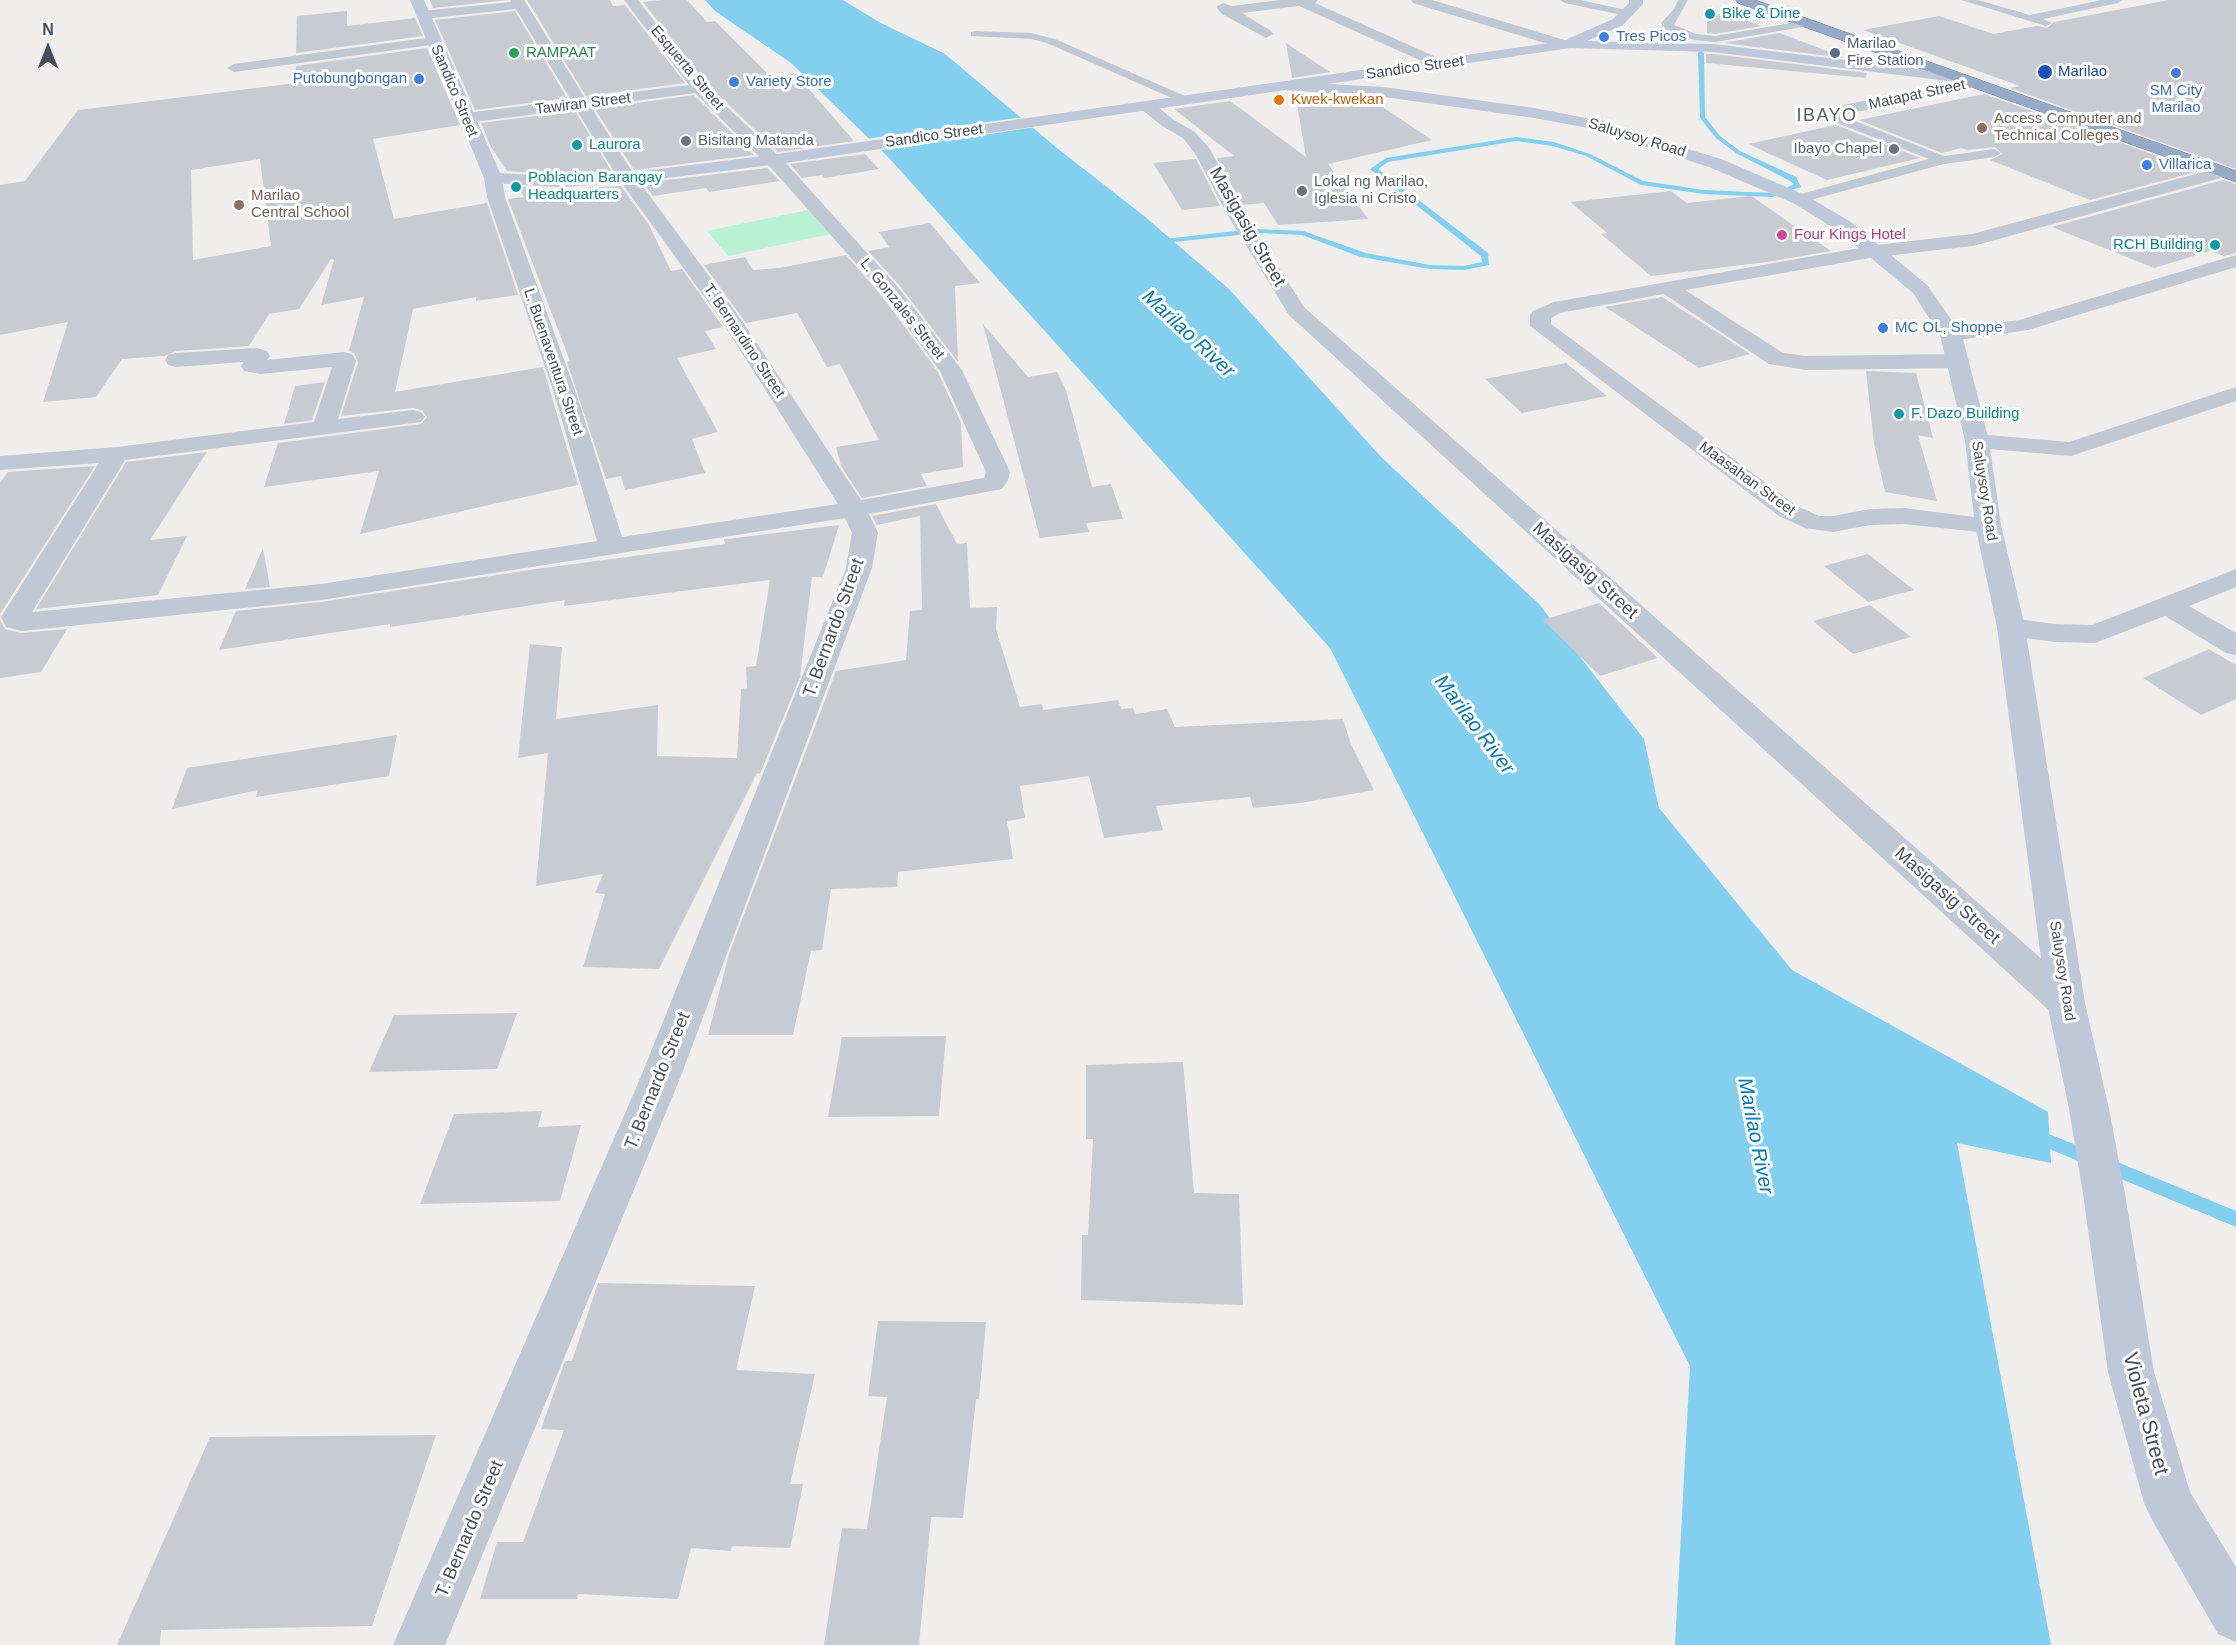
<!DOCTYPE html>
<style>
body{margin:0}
#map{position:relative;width:2236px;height:1645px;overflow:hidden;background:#f0eded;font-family:Arial,sans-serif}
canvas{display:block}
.north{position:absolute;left:18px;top:18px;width:60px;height:60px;-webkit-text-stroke:4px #fff;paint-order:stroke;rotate:0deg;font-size:16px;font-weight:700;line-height:24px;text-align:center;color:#444e5c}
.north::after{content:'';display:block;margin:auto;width:21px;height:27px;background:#444e5c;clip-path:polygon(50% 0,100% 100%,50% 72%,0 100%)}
</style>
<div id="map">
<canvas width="2236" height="1645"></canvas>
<div class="north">N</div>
</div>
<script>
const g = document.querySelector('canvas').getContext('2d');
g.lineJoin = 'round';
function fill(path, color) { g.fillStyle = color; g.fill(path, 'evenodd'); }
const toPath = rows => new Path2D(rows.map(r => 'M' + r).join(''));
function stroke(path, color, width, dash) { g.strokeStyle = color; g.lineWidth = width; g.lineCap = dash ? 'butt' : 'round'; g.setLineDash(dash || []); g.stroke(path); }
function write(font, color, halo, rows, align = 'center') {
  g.font = font + ' Arial,sans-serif'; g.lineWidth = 6; g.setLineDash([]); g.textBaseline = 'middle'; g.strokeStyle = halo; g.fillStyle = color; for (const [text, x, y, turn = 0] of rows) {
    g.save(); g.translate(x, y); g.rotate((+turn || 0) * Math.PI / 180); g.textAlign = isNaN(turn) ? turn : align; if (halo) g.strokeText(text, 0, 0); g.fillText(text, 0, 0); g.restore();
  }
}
fill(toPath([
 [808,210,830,234,728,256,707,231]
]), '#b8f1d4');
fill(toPath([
 [705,0,843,0,879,22,945,54,1057,148,1144,216,1229,289,1382,458,1539,604,1644,739,1659,808,1792,970,2048,1112,2051,1163,1957,1143,2051,1645,1675,1645,1690,1366,1330,648,889,158,791,63,715,11]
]), '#83cff0');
fill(toPath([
 [1024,117,1036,127,876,151,865,139]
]), '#f0eded');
fill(toPath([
 [1701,51,1704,53,1705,117,1720,136,1740,151,1796,177,1801,187,1788,191,1788,187,1794,184,1790,181,1736,153,1716,138,1700,118,1698,53,1701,51],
 [1516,137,1554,142,1590,154,1643,181,1704,190,1773,193,1777,195,1773,197,1704,194,1641,185,1586,156,1553,146,1516,141,1388,162,1378,169,1488,253,1489,265,1464,270,1430,269,1361,257,1302,235,1258,233,1254,231,1258,229,1303,231,1366,253,1430,265,1464,266,1482,262,1481,256,1370,169,1386,158,1516,137],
 [1236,231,1240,233,1239,235,1155,244,1151,242,1155,240,1236,231],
 [2032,1129,2054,1136,2236,1211,2236,1227,2047,1148,2026,1142,2024,1137,2026,1132,2032,1129]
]), '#83cff0');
fill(toPath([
 [430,0,508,0,433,8],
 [527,0,610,0,613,6,625,5,685,83,586,96],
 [662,0,687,0,707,22,715,21,770,76,796,74,854,141,778,152,706,83,643,2],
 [2169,0,2236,0,2236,169,2010,88,2020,86,1863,30,1939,16,1993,34,2037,26,2047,28,2054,22],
 [347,11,347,26,415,18,423,36,296,53,297,16],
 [515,11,567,98,475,110,435,20],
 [1728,13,1761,26,1715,34,1707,33,1707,16],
 [1780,33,1845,58,1723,43],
 [1286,43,1330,72,1292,78],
 [427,48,460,125,373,139,394,219,487,203,518,295,476,301,476,297,413,309,395,392,543,367,578,485,360,534,379,471,264,487,278,443,421,424,427,417,422,410,413,408,341,416,358,362,354,353,349,351,364,297,321,305,334,260,331,259,299,309,269,314,249,346,176,351,165,356,122,359,96,397,43,402,68,322,0,335,0,185,25,181,78,110,296,83,296,66],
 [260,159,271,246,193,260,191,170],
 [1706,54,1713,54,1867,73,1866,78,1706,63],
 [1295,93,1369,98,1432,140,1328,164,1368,219,1278,225,1264,203,1242,205,1217,158,1234,156,1174,109,1230,101,1306,157],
 [1984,94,2199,171,2090,200,1990,160,2003,154,1995,147,1967,150,1961,148,1942,153,1859,120],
 [694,95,754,155,634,170,595,109],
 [575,111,612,172,558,175,507,171,491,147,481,123],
 [1836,125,1920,158,1827,180,1748,144],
 [865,154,879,169,825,178,822,175,802,178,790,164],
 [1196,159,1220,206,1182,210,1153,163],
 [767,168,780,181,709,192,706,188,653,196,643,183],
 [2223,180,2236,184,2236,253,2224,256,2210,251,2154,268,2052,227],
 [621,186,649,225,671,271,682,269,723,327,705,331,716,349,677,358,718,432,692,439,705,473,625,490,621,476,606,479,567,362,570,361,508,199,524,197,518,187,558,189],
 [1671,191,1687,203,1751,196,1831,251,1767,262,1651,276,1601,234,1607,233,1570,202],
 [930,223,980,283,955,286,958,362,899,285,868,251,889,247,879,232],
 [846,255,881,295,938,372,961,423,963,467,921,474,927,486,862,498,841,466,836,447,879,440,840,364,827,367,797,313,746,323,704,265,745,257,753,270,779,268],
 [1662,297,1723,336,1750,354,1699,368,1605,307],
 [983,324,1028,377,1057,372,1066,390,1092,487,1111,484,1123,519,1086,523,1089,532,1040,538],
 [1566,363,1607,396,1522,413,1485,379],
 [1866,371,1916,373,1933,438,1918,435,1937,501,1885,492,1874,444],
 [325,382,312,420,284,424,295,386],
 [207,452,150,540,187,536,158,595,36,609,126,462],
 [95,466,0,614,0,483,8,472],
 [936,504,957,544,967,543,970,608,997,607,996,629,1020,707,1042,704,1043,710,1118,700,1121,709,1133,708,1135,714,1167,709,1175,727,1343,719,1351,744,1374,790,1301,803,1253,808,1250,797,1156,806,1163,830,1104,838,1089,776,1020,786,1025,818,1007,821,1013,859,898,872,897,887,831,889,822,950,811,951,793,1035,708,1035,729,954,836,671,906,660,910,611,922,610,920,516,877,525,872,516],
 [839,525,823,577,812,577,800,677,760,774,757,773,659,969,583,967,605,894,595,893,603,874,536,886,548,753,518,758,530,644,562,647,556,719,658,705,657,756,737,758,741,689,747,688,746,667,756,666,770,580,564,606,565,600,390,627,390,624,219,650,236,611,321,602,536,569,725,544,724,539,728,539],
 [263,548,270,587,245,589],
 [1868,554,1914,590,1868,602,1824,566],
 [1599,603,1658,658,1600,676,1543,620],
 [1870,605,1911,637,1853,654,1813,621],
 [0,620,5,629,21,633,67,629,41,672,0,678],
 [2209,649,2236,665,2236,699,2201,715,2143,678],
 [397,735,389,776,256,797,258,790,172,809,187,768],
 [517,1013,497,1069,369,1072,394,1015],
 [946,1036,939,1116,828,1117,842,1037],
 [1183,1062,1194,1193,1239,1194,1243,1305,1081,1300,1082,1235,1088,1235,1093,1139,1086,1139,1086,1065],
 [542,1111,538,1127,581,1125,560,1201,420,1204,454,1114],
 [598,1283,755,1286,736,1370,815,1374,790,1484,803,1484,790,1548,732,1546,731,1551,691,1548,678,1599,578,1594,577,1599,480,1599,497,1542,523,1542,564,1430,541,1429,565,1361,572,1361],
 [878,1321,986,1322,979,1399,976,1399,963,1518,931,1517,919,1645,824,1645,842,1528,867,1529,887,1397,868,1396],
 [436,1435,372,1626,161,1630,160,1645,117,1645,210,1437]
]), '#c9cbd3');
const trunk = toPath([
 [1736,0,1755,0,2236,171,2236,182,1738,3,1736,0]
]);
stroke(trunk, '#6d84ab', 1);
fill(toPath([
 [1560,0,1580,0,1631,11,1633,13,1627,16,1565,3,1560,0],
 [1678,0,1688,0,1674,25,1696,34,1715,36,1808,20,1814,23,1808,26,1715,42,1694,40,1665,29,1661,23,1674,9,1678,0],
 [1961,0,1978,0,2030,15,2102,0,2123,0,2118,3,2043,19,2052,23,2046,26,1961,0],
 [975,31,1031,33,1055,39,1194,100,1188,104,1183,103,1047,43,1031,39,971,36,971,32,975,31],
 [1837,114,1944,156,1994,149,2001,153,1994,157,1944,164,1799,203,1794,202,1792,199,1794,196,1929,159,1832,121,1830,118,1837,114]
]), '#c0c8d3');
fill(toPath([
 [510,0,524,0,585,98,689,85,624,0,638,0,704,85,784,161,897,286,962,370,1010,472,1008,480,1002,489,869,514,878,533,872,568,679,1081,445,1645,393,1645,639,1081,846,568,852,533,845,518,321,600,22,631,6,627,1,617,99,463,0,470,0,456,117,447,314,422,332,367,260,374,244,371,241,366,244,362,176,367,168,365,165,360,168,355,176,353,257,348,267,351,270,356,267,360,344,352,352,354,356,361,338,419,413,410,421,412,425,417,421,422,125,460,32,612,321,584,597,541,554,393,487,197,484,178,487,174,493,173,499,174,502,178,505,197,576,393,622,537,838,504,719,317,618,178,576,109,466,123,458,118,466,113,571,100,516,9,423,19,416,15,423,11,511,2,510,0],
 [695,93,772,169,883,294,940,371,986,472,984,478,861,500,738,315,635,176,591,107,695,93],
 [1281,0,1318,0,1315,3,1445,61,1447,64,1445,67,1435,67,1299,6,1242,13,1271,31,1273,34,1266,38,1222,14,1216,7,1223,3,1231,6,1281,0],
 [1411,0,1432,0,1571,42,1573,45,1571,48,1561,48,1413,3,1411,0],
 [433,37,440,41,438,44,234,72,227,68,234,64,433,37],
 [1974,78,1982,83,1979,86,1843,115,1845,118,1843,121,1837,123,1831,121,1826,112,1834,107,1974,78],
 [1147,101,1153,103,1174,120,1195,132,1210,149,1246,216,1304,307,2079,992,2085,1003,2079,1014,2066,1019,2053,1014,1289,315,1228,216,1196,155,1183,138,1162,126,1141,109,1139,106,1147,101],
 [2222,167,2228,168,2231,172,2228,176,1973,246,1876,257,1685,290,1783,353,1806,356,1958,354,1966,356,1969,361,1966,366,1958,368,1806,370,1769,364,1664,294,1560,313,1551,318,1551,324,1797,506,1819,516,1833,516,1870,509,1904,508,1997,520,2001,525,1997,530,1988,533,1904,524,1870,525,1833,532,1805,528,1779,516,1530,326,1530,315,1533,311,1554,302,1876,245,1972,234,2222,167],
 [2236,255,2236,267,2028,330,1951,341,1943,340,1940,335,1943,330,1951,329,2019,320,2236,255],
 [2236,387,2236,401,2071,456,1977,448,1969,446,1965,441,1969,436,1977,434,2069,442,2236,387],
 [2236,569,2236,587,2189,606,2236,633,2236,655,2226,653,2165,616,2095,643,2055,642,2011,636,2001,633,1997,627,2001,621,2011,618,2055,624,2092,625,2236,569]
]), '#c0c8d3');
fill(toPath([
 [410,0,424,0,500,173,558,177,627,173,771,155,1563,41,1613,19,1629,3,1629,0,1643,0,1643,4,1623,25,1587,41,1713,44,1961,74,1964,77,1956,82,1713,52,1570,48,1328,84,1384,87,1534,108,1586,118,1721,159,1805,195,1851,222,1927,285,1962,335,1989,441,2001,525,2025,627,2085,1003,2109,1109,2125,1194,2154,1372,2190,1492,2236,1567,2236,1642,2218,1634,2152,1520,2144,1503,2108,1372,2083,1194,2069,1109,2047,1003,1997,627,1975,525,1965,441,1940,335,1913,293,1837,230,1793,203,1709,167,1583,127,1534,118,1384,97,1286,90,771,165,627,183,558,187,493,183,487,182,484,178,410,0]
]), '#bec8d8');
fill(trunk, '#96aac6');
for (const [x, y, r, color] of [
 [1710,14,6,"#0f9aa8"],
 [1604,37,6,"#3f7fe0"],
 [514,53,6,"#2e9e5b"],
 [1835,53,6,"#5c6f8a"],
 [2045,72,8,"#1a4fb4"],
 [2176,73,6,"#3f7fe0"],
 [419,79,6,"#3f7fe0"],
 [734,82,6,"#3f7fe0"],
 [1279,100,6,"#e8710a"],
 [1982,128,6,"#8d6e63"],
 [686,141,6,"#6b7280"],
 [577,145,6,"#0f9aa8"],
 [1894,149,6,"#6b7280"],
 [2147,165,6,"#3f7fe0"],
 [516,187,6,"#0f9aa8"],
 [1302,191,6,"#6b7280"],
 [239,205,6,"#8d6e63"],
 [1782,235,6,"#d1479c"],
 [2215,245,6,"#0f9aa8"],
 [1883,328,6,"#3f7fe0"],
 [1899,414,6,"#0f9aa8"]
]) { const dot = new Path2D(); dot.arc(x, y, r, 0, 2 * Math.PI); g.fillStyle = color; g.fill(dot); stroke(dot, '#fff', 2); }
write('15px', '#0d838f', '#fff', [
 ["Bike & Dine",1722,14],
 ["Laurora",589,145],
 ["Poblacion Barangay",528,178],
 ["Headquarters",528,195],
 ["RCH Building",2203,245,"right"],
 ["F. Dazo Building",1911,414]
], 'left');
write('15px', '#366cbe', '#fff', [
 ["Tres Picos",1616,37],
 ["Putobungbongan",407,79,"right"],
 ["Variety Store",746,82],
 ["SM City",2176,91,"center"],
 ["Marilao",2176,108,"center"],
 ["Villarica",2159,165],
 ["MC OL, Shoppe",1895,328]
], 'left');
write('15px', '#4e5e75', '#fff', [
 ["Marilao",1847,44],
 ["Fire Station",1847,61]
], 'left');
write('15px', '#27864d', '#fff', [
 ["RAMPAAT",526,53]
], 'left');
write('15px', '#444e5c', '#fff', [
 ["Esquerta Street",687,68,50],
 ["Sandico Street",1415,68,-8],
 ["Sandico Street",454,91,67],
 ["Matapat Street",1917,95,-12],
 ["Tawiran Street",583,104,-7],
 ["Sandico Street",934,136,-8],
 ["Saluysoy Road",1637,138,17],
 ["L. Gonzales Street",902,309,51],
 ["T. Bernardino Street",744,341,56],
 ["L. Buenaventura Street",553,362,71],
 ["Maasahan Street",1747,479,36],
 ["Saluysoy Road",1984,491,81],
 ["Saluysoy Road",2062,971,81]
]);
write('15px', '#164399', '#fff', [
 ["Marilao",2058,72]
], 'left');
write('15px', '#c56008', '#fff', [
 ["Kwek-kwekan",1291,100]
], 'left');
write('15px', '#785e54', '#fff', [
 ["Access Computer and",1994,119],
 ["Technical Colleges",1994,136],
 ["Marilao",251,196],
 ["Central School",251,213]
], 'left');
write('15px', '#5b616d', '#fff', [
 ["Bisitang Matanda",698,141],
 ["Ibayo Chapel",1882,149,"right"],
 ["Lokal ng Marilao,",1314,182],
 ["Iglesia ni Cristo",1314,199]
], 'left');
write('15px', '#b23c85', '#fff', [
 ["Four Kings Hotel",1794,235]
], 'left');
g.letterSpacing = '1.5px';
write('18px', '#595d63', '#fff', [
 ["IBAYO",1827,116]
]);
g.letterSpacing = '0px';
write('18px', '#444e5c', '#fff', [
 ["Masigasig Street",1247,227,60],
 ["Masigasig Street",1585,571,42],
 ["T. Bernardo Street",834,628,-70],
 ["Masigasig Street",1947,896,42],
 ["T. Bernardo Street",658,1081,-68],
 ["T. Bernardo Street",470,1529,-67]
]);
write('italic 20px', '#057aae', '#fff', [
 ["Marilao River",1188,334,43],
 ["Marilao River",1474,725,53],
 ["Marilao River",1755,1136,79]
]);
write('21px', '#444e5c', '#fff', [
 ["Violeta Street",2145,1414,75]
]);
</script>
